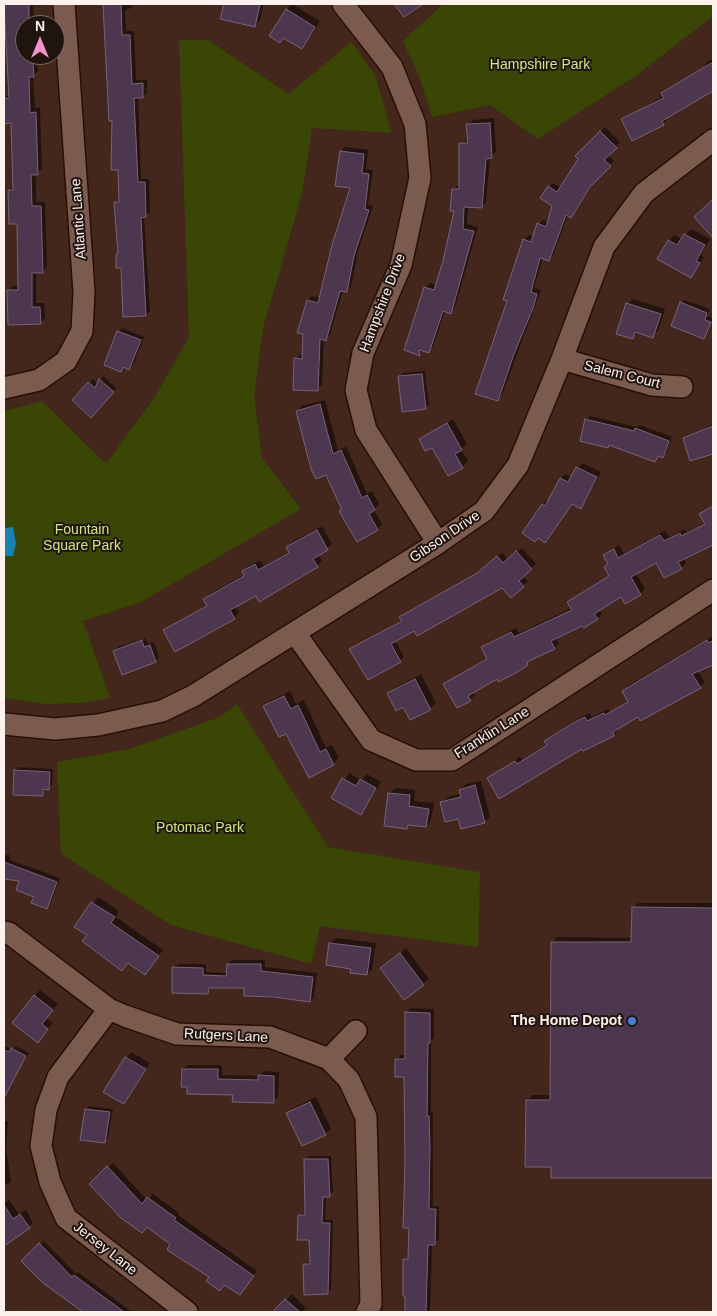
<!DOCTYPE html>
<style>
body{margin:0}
#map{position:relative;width:717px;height:1316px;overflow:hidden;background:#43271c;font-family:Arial,sans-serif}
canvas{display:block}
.frame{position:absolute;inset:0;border:5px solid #fef2ee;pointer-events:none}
.north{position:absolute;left:15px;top:15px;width:50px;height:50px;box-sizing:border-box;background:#20140f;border:1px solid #796d68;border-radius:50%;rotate:0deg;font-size:14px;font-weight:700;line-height:20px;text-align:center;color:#fef2ee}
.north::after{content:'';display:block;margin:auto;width:18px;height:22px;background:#f790cd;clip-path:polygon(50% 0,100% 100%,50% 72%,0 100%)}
</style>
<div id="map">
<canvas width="717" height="1316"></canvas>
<div class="frame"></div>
<div class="north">N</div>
</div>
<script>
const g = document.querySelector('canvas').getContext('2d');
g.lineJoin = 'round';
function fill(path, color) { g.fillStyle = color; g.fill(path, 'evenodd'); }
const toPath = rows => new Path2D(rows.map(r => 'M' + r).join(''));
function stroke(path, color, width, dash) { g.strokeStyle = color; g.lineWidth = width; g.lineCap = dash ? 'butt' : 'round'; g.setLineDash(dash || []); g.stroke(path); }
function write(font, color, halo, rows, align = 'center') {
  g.font = font + ' Arial,sans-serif'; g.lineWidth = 4; g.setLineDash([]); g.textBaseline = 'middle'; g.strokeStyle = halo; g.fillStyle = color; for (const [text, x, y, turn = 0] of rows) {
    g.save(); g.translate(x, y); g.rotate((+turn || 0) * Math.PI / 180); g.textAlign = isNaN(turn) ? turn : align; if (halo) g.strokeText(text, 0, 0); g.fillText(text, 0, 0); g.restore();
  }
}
fill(toPath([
 [443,4,713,4,713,16,637,75,538,139,490,105,432,117,420,79,403,41],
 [179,40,208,40,289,94,351,42,375,75,392,133,312,128,302,194,263,328,254,396,262,458,301,509,141,602,83,621,110,698,79,703,46,704,4,698,4,411,42,401,106,464,156,395,189,337],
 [237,704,328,847,480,872,478,947,320,926,311,964,171,925,61,854,57,762,129,749,220,717]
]), '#394604');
fill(toPath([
 [13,527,16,544,13,556,4,556,4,528]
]), '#1782b4');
fill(toPath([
 [4,4,33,4,34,25,25,25,25,55,36,55,38,71,33,76,35,108,40,108,42,169,36,174,36,202,45,202,47,267,43,271,36,272,36,303,44,303,45,318,40,323,9,290,13,286,19,286,18,223,9,190,14,185,12,122,4,99,10,94],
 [105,4,132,4,132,7,125,11,126,31,134,31,136,80,147,80,147,92,143,97,138,97,141,179,149,179,150,212,144,216,150,311,146,315,117,255,119,253,116,202,120,198,119,169,113,120,110,120],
 [225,4,264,4,260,20,254,26,222,18],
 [292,4,320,21,302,48,284,37,280,41,287,10],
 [713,58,713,86,666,117,667,120,663,124,622,119,664,96,663,93,667,89,704,67,707,62],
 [494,118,496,152,490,157,486,202,481,207,468,206,467,224,478,227,455,307,451,312,445,311,433,347,428,351,424,350,420,354,405,350,425,288,430,283,437,285,444,261,455,210,453,189,460,185,460,144,469,139,468,124,473,120],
 [605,127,620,142,608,155,614,161,595,181,575,212,570,217,568,215,553,255,548,260,543,257,534,288,541,290,502,395,498,400,509,300,524,240,529,235,534,237,539,224,543,220,548,222,554,206,549,187,553,183,561,188,580,159,577,156],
 [345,147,368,150,366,169,373,170,368,205,373,206,358,251,351,287,346,291,343,290,330,335,324,339,322,385,317,389,296,359,300,355,304,355,304,333,299,332,308,300,312,296,320,298,352,187,341,151],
 [691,229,710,239,701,255,704,257,691,276,669,241,674,235,682,239],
 [633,299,665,309,658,331,653,336,638,332,632,338,628,304],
 [684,300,710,309,707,316,713,318,704,337,681,303],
 [122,328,144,337,133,365,129,368,125,366,121,370,119,332],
 [425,371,429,405,425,408,400,377,403,373],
 [103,376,116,388,91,416,73,400,93,379,98,384],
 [325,400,338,450,346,446,367,494,372,491,379,504,374,510,382,524,377,529,343,509,297,411,302,406],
 [590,416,637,427,640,425,672,437,666,453,663,456,659,455,655,461,610,444,608,447,586,420],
 [453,419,467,444,461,449,468,461,462,467,420,439],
 [713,424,713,452,691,459,684,439],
 [582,463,601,472,585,503,581,507,572,503,549,537,543,504,547,500,549,501,561,478,565,474,572,477],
 [713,505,713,543,683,558,686,563,681,568,657,562,636,573,645,589,640,594,621,596,599,610,602,614,597,619,556,637,559,644,554,648,473,691,475,695,470,700,445,685,487,658,482,647,487,643,516,628,519,633,572,608,569,603,573,598,610,575,609,563,605,555,610,551,619,545,624,554,665,531,669,537,685,529,686,532,705,523,701,514],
 [322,526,332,544,318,554,322,561,317,566,235,606,239,612,234,618,165,631,207,605,204,599,209,594,245,574,243,571,248,566,260,560,264,566,290,551,287,547,292,542],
 [522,548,536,564,523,576,528,581,511,596,502,586,395,640,404,657,400,661,351,649,402,620,401,617,406,613,483,569,502,553,508,560],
 [712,636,713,662,697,670,705,682,700,687,639,715,617,728,618,730,614,735,488,779,520,757,522,760,547,744,546,741,550,737,581,717,590,713,592,717,608,709,610,712,629,700,623,691,628,686],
 [145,638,148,644,154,642,159,658,155,661,115,651,118,647],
 [421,674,436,703,430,709,404,705,388,693,394,688],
 [290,691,296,704,304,700,326,748,332,745,339,758,333,764,309,776,286,732,265,707,270,701],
 [18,767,53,769,52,785,46,788,42,795,15,771],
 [349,773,361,780,367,774,381,782,361,814,333,798],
 [481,781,490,817,484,822,459,817,442,803,447,797,461,794,460,790,466,784],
 [395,788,415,790,414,801,434,803,431,820,426,826,411,824,407,828,390,793],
 [4,854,10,855,10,860,60,878,50,904,47,908,21,880,4,878],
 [98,897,119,911,116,917,163,950,145,974,76,926],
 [638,903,713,903,713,1177,552,1177,552,1166,527,1101,532,1095,552,1095,552,943,557,937,633,938,633,908],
 [336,938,376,943,372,969,367,974,330,943],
 [406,948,429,979,423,984,382,968],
 [232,960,265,960,265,967,317,973,314,997,310,1001,245,995,245,987,212,987,208,993,174,968,178,964,206,964,206,972,228,973,228,964],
 [40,990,58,1004,46,1018,53,1023,43,1035,34,996],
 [411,1008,434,1009,434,1038,431,1040,431,1112,433,1112,433,1206,439,1206,439,1240,432,1244,430,1312,406,1312,404,1260,409,1256,410,1227,405,1076,397,1060,401,1055,406,1055,406,1013],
 [6,1046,12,1049,16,1046,29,1053,9,1086,4,1083,4,1048],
 [131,1052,150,1063,124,1103,105,1091],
 [188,1065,222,1065,222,1075,259,1076,264,1071,279,1072,278,1097,273,1102,234,1094,183,1069],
 [316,1097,331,1129,325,1134,288,1113,293,1108],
 [4,1098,6,1098,4,1121,8,1121,6,1147,11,1182,4,1186],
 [89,1106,113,1109,108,1138,105,1142,86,1109],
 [309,1156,331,1156,333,1192,326,1195,325,1220,333,1220,331,1290,328,1293,304,1265,311,1261,311,1239,299,1215,306,1212,305,1160],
 [113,1163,147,1200,153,1194,179,1213,178,1215,257,1271,244,1289,240,1294,211,1277,172,1244,91,1184],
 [9,1200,19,1214,26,1209,33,1223,4,1245,4,1203],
 [44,1241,76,1274,78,1272,132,1312,84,1312,44,1282,23,1261],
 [292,1294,305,1307,304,1312,274,1312]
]), '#0007');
const building = toPath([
 [4,4,29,4,29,25,25,25,25,55,31,55,31,63,33,63,34,77,29,77,30,113,36,112,38,175,31,175,32,206,41,206,43,273,32,273,32,307,40,307,41,324,8,325,7,290,18,290,17,224,9,224,8,190,13,190,11,123,4,124,4,99,9,98,4,4],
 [103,4,121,4,122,35,130,35,132,84,143,83,143,98,134,98,138,182,145,182,146,217,141,218,146,316,123,317,121,268,116,268,116,254,118,254,114,202,119,202,118,170,111,170,112,121,109,121,103,4],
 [224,4,260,4,255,27,220,19,224,4],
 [394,4,423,4,404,17,394,4],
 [286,9,315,27,302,49,283,38,280,43,269,36,286,9],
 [713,62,713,91,662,121,664,125,632,141,621,119,664,98,661,93,713,62],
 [490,123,492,158,486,159,482,208,464,207,463,229,474,231,451,314,443,311,429,353,419,350,420,356,404,350,424,287,434,290,443,261,454,211,450,211,452,189,459,189,459,143,468,143,466,124,490,123],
 [600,131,617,148,604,160,611,166,590,187,571,218,566,215,549,261,540,258,531,292,537,294,533,308,514,354,498,401,475,394,507,301,503,300,523,239,531,242,537,223,546,227,552,206,540,198,548,186,557,192,578,159,575,156,600,131],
 [340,151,364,154,362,173,369,174,365,209,369,210,354,256,347,292,340,291,326,341,320,339,318,391,293,390,294,358,302,359,303,334,297,333,307,300,318,303,332,245,350,188,335,186,340,151],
 [713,199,713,238,694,217,713,199],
 [684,234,705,245,696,261,700,263,691,278,657,259,668,240,677,245,684,234],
 [680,302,707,313,705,320,711,322,704,339,671,326,680,302],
 [626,303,661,314,653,338,635,332,633,339,616,334,626,303],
 [117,331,141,340,129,370,123,367,121,372,104,365,117,331],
 [422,374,426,409,402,412,398,376,422,374],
 [99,379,114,392,91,418,72,400,88,382,95,388,99,379],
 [320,404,333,454,341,450,362,498,367,495,375,510,369,514,378,530,357,542,339,511,342,510,326,475,316,479,311,469,296,411,320,404],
 [585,419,634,431,635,428,669,441,663,458,658,456,655,462,609,445,608,448,580,441,585,419],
 [447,423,462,450,455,454,463,468,448,476,432,448,425,451,419,439,447,423],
 [713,426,713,454,690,461,683,438,713,426],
 [576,467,597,477,581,509,572,504,545,543,538,538,535,542,522,533,542,504,545,506,560,478,568,482,576,467],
 [713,506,713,545,678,562,682,569,664,578,656,563,631,577,641,595,625,604,621,597,594,614,598,619,584,628,582,626,551,641,555,649,527,662,528,665,516,673,498,682,497,679,468,696,471,701,457,708,443,684,487,659,481,647,511,632,514,637,572,610,567,602,609,576,604,567,608,564,603,555,614,549,618,558,660,535,664,541,680,533,681,536,705,524,699,514,713,506],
 [317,530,328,550,313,559,318,567,259,602,256,596,230,610,235,619,175,652,163,630,207,606,203,599,244,576,242,571,255,564,258,570,289,553,286,547,317,530],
 [516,551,532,569,519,581,524,587,511,598,502,588,417,636,414,631,391,644,401,662,368,680,349,649,402,621,399,617,477,573,497,556,503,563,516,551],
 [142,640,144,647,150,645,156,662,122,675,113,651,142,640],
 [707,640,708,643,713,641,713,665,692,674,701,688,640,721,638,717,613,732,614,736,583,751,582,749,499,799,487,778,515,761,517,764,547,745,544,741,575,722,585,717,587,721,604,713,605,715,628,702,622,691,707,640],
 [415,679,431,710,410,720,403,707,396,711,387,693,415,679],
 [284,696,291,709,298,705,320,752,326,749,334,765,309,778,286,734,279,737,263,706,284,696],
 [14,770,50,772,49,790,43,789,43,796,13,795,14,770],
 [342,778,356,786,360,779,376,788,361,815,331,798,342,778],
 [475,785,485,823,461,829,458,819,445,822,440,802,461,797,459,790,475,785],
 [388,793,410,795,409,806,429,809,426,827,408,825,407,829,384,826,388,793],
 [4,862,57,882,47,909,31,903,34,897,16,890,19,881,4,879,4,862],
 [91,902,115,917,111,923,159,956,145,975,128,963,122,971,82,941,87,935,74,927,91,902],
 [632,907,713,908,713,1178,551,1178,551,1167,525,1167,526,1100,550,1100,551,942,631,942,632,907],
 [329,943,371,948,367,975,350,973,351,969,326,965,329,943],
 [400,953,424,985,404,1000,380,968,400,953],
 [227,964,261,964,261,971,313,977,310,1002,274,997,244,996,244,988,209,988,208,994,172,993,172,967,203,968,203,975,226,976,227,964],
 [34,995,53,1010,42,1024,48,1029,38,1043,12,1023,34,995],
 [405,1012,430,1013,430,1043,428,1043,427,1116,429,1116,430,1146,429,1209,436,1209,435,1245,428,1245,426,1312,405,1312,405,1296,403,1296,403,1259,408,1259,409,1228,403,1228,405,1162,404,1077,395,1077,395,1059,405,1059,405,1012],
 [11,1048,26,1056,4,1098,4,1050,9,1052,11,1048],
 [125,1057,146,1069,124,1104,103,1092,125,1057],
 [182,1069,218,1069,218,1079,258,1080,258,1075,274,1076,274,1103,232,1102,233,1095,187,1094,187,1087,181,1087,182,1069],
 [310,1102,326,1135,302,1146,286,1113,310,1102],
 [85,1109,110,1112,105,1143,80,1140,85,1109],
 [304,1159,328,1159,330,1197,323,1197,322,1223,330,1223,328,1294,304,1295,303,1264,310,1264,309,1240,297,1240,298,1215,305,1215,304,1159],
 [107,1166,142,1204,147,1197,176,1218,174,1220,254,1276,240,1295,224,1285,220,1291,206,1281,209,1277,167,1250,170,1244,147,1227,142,1233,121,1218,89,1184,107,1166],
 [4,1205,13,1219,20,1214,30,1228,4,1246,4,1205],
 [39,1243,72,1277,74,1275,124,1312,83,1312,43,1283,21,1261,39,1243],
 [285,1299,300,1312,272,1312,285,1299]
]);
fill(building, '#4c374e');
stroke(building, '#79637b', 1);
const minor = toPath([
 [343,4,392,67,415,124,420,178,401,265,363,353,356,390,366,430,438,543],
 [562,359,652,385,682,387],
 [4,388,39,380,66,361,82,331,84,292,64,4],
 [295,633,371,740,416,760,452,760,713,590],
 [4,724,55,729,98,725,162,711,193,696,438,543,484,511,518,465,562,359,604,247,644,193,713,140],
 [4,932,9,933,109,1009,125,1016,177,1034,270,1037,329,1059,349,1080,366,1117,371,1304,367,1312],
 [109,1009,58,1077,46,1110,41,1146,50,1182,66,1218,187,1312],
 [329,1059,356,1031]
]);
stroke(minor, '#280f05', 24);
stroke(minor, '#7a5b4e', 21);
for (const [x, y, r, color] of [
 [632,1021,5,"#3f7fe0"]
]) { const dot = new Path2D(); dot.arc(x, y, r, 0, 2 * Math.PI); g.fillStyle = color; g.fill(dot); stroke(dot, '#20140f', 2); }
write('14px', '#ccea76', '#20140f', [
 ["Hampshire Park",540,65],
 ["Fountain",82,530],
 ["Square Park",82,546],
 ["Potomac Park",200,828]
]);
write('14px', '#fef2ee', '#20140f', [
 ["Atlantic Lane",79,219,-94],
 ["Hampshire Drive",383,303,-69],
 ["Salem Court",622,375,14],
 ["Gibson Drive",445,537,-34],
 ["Franklin Lane",492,733,-32],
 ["Rutgers Lane",226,1036,3],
 ["Jersey Lane",105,1249,38]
]);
write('bold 14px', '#fef2ee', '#20140f', [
 ["The Home Depot",622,1021]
], 'right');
</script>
